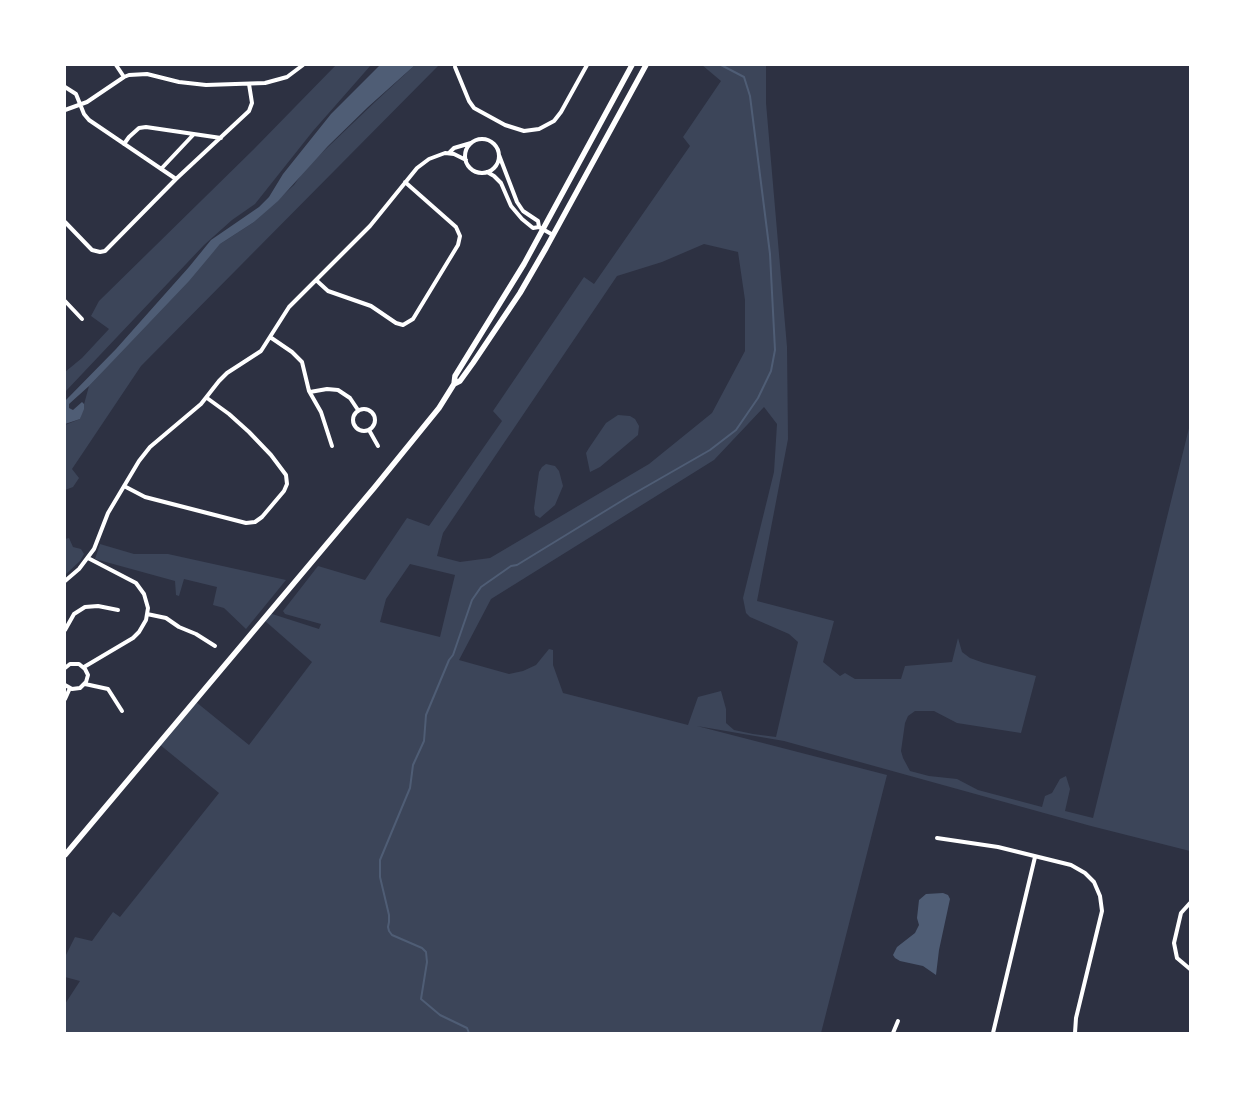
<!DOCTYPE html>
<style>
body{margin:0}
#map{position:relative;width:1255px;height:1098px;overflow:hidden;background:#2d3142;font-family:Poppins,sans-serif}
canvas{display:block}
.frame{position:absolute;inset:0;border:66px solid #fff;pointer-events:none}
</style>
<div id="map">
<canvas width="1255" height="1098"></canvas>
<div class="frame"></div>
</div>
<script>
const g = document.querySelector('canvas').getContext('2d');
g.lineJoin = 'round';
function fill(path, color) { g.fillStyle = color; g.fill(path, 'evenodd'); }
const toPath = rows => new Path2D(rows.map(r => 'M' + r).join(''));
function stroke(path, color, width, dash) { g.strokeStyle = color; g.lineWidth = width; g.lineCap = dash ? 'butt' : 'round'; g.setLineDash(dash || []); g.stroke(path); }
fill(toPath([
 [336,65,371,65,313,131,255,204,232,220,204,245,65,392,65,372,82,358,109,329,91,316,99,301,254,149],
 [415,65,439,65,141,366,72,469,79,478,73,487,65,490,65,425,80,419,89,386,220,244,254,222,294,185,306,168,375,102],
 [702,65,766,65,766,103,787,347,788,439,757,601,834,621,823,662,840,676,845,673,855,679,901,679,905,666,952,662,958,638,962,652,970,658,984,663,1036,676,1021,733,957,723,934,711,915,711,908,716,905,723,901,751,903,758,910,771,929,776,957,779,978,790,1042,807,1045,796,1052,793,1060,779,1066,776,1070,789,1065,811,1093,818,1190,424,1190,851,1091,826,784,741,697,726,887,775,821,1033,65,1033,65,1004,80,981,65,977,65,957,75,937,92,941,113,912,120,917,219,793,159,744,196,702,249,745,312,662,264,620,269,613,319,629,321,624,285,614,283,611,318,566,365,580,407,518,429,526,502,421,493,411,584,277,594,284,690,146,683,137,721,81],
 [704,244,738,252,745,300,745,351,712,413,649,464,490,558,460,562,437,556,443,533,617,276,662,262],
 [764,407,777,424,774,472,743,598,746,613,750,617,789,634,798,642,776,737,753,734,734,730,726,723,726,709,721,691,698,697,688,725,563,693,553,665,553,650,549,649,536,665,523,671,509,674,459,660,491,599,714,460],
 [410,564,455,575,440,637,380,622,386,599],
 [618,415,630,416,635,419,639,426,638,435,600,467,590,472,586,453,589,448,606,423],
 [546,464,555,466,559,471,563,486,555,505,540,518,535,515,534,508,539,472,542,467],
 [69,538,73,547,81,549,84,554,80,561,65,575,65,539],
 [100,544,134,554,168,554,286,580,246,629,224,608,213,605,217,587,184,579,179,596,176,595,175,581,95,559]
]), '#3c4559');
fill(toPath([
 [380,65,415,65,368,107,328,146,278,201,254,222,220,244,189,281,89,386,69,404,69,408,73,410,82,402,84,404,84,409,80,419,65,424,65,401,116,349,189,267,211,240,259,207,269,197,283,174,331,114],
 [943,893,948,895,950,899,939,950,936,975,923,966,900,961,895,958,893,955,897,947,915,933,919,925,917,918,919,900,926,894]
]), '#4f5d75');
stroke(toPath([
 [469,1033,467,1028,440,1015,421,999,427,962,426,952,422,948,392,935,389,931,388,927,389,922,389,915,380,877,380,860,410,788,413,765,424,741,426,715,449,660,453,655,472,600,481,587,511,566,517,565,628,497,710,450,736,430,758,398,771,371,775,350,770,254,750,96,744,77,721,65]
]), '#4f5d75', 2);
stroke(toPath([
 [116,65,124,77],
 [455,67,469,101,474,108,505,125,524,131,539,129,554,121,561,112,587,65],
 [65,87,76,94,84,114,89,120,176,179],
 [65,110,87,102,124,77,129,75,147,74,179,82,206,85,265,83,287,77,303,65],
 '465 156a17 17 0 1 1 34 0a17 17 0 1 1-34 0Z',
 [124,144,129,137,139,128,146,127,221,138],
 [449,153,454,148,471,143],
 [499,155,517,202,523,211,538,221,539,227],
 [161,169,194,134],
 [487,172,494,176,501,183,511,206,522,219,533,228,539,227,553,235],
 [65,222,92,250,100,252,105,251,176,179,249,111,252,103,249,84],
 [316,280,328,291,371,306,396,323,403,325,413,319,458,245,460,236,456,227,405,182],
 [65,301,82,319],
 [270,337,292,352,302,362,309,391,321,412,332,446],
 [310,392,327,389,338,390,350,398,358,410],
 '353 420a11 11 0 1 1 22 0a11 11 0 1 1-22 0Z',
 [369,430,378,446],
 [124,486,145,497,246,523,255,522,262,517,284,491,287,484,286,475,271,455,249,432,229,414,207,398],
 [65,581,79,569,94,549,108,513,139,461,150,447,201,404,219,381,227,373,261,351,289,307,370,226,417,168,429,159,445,153,454,154,466,160],
 [147,614,166,618,179,627,196,634,215,646],
 [65,630,74,614,85,607,98,606,118,610],
 [84,667,133,638,139,632,146,620,148,608,144,594,136,583,88,558],
 [65,668,70,664,79,664,85,669,88,675,86,682,80,688,72,689,65,685],
 [85,684,108,689,122,711],
 [65,699,70,688],
 [937,838,998,847,1071,865,1085,873,1094,882,1100,896,1102,911,1076,1018,1075,1033],
 [1190,903,1181,913,1174,943,1177,958,1190,969],
 [893,1033,898,1021],
 [993,1033,1035,857]
]), '#fff', 4);
stroke(toPath([
 [454,384,460,381,473,363,520,293,546,248,646,65],
 [65,855,374,488,439,408,454,384,455,376,524,264,632,65]
]), '#fff', 5.5);
</script>
